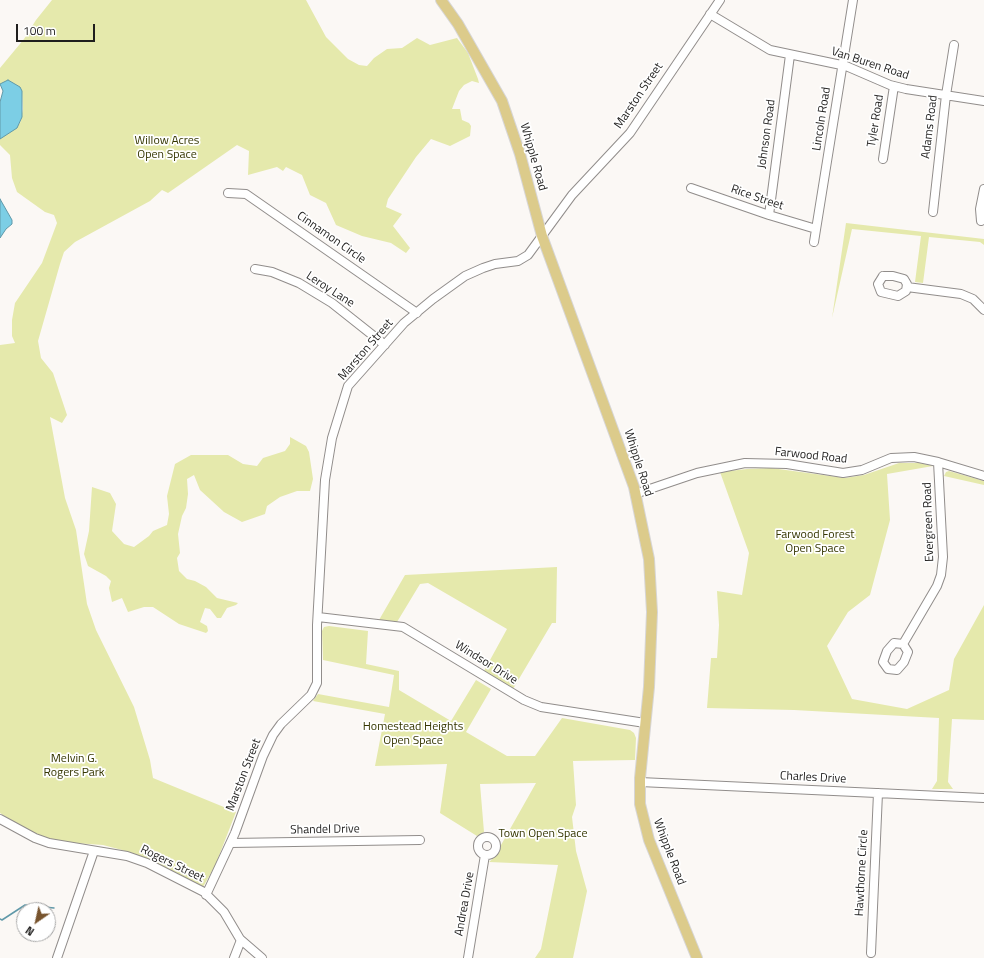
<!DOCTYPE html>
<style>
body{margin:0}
#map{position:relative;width:984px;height:958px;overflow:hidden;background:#fbf8f5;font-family:"Titillium Web",sans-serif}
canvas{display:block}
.north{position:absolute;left:16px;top:902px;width:40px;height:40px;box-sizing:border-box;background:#fff;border:1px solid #a5a5a5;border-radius:50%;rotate:214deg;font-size:11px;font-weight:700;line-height:16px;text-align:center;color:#1f1e1d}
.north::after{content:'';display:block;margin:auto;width:14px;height:18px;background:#78542e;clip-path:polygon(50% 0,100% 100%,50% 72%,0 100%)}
.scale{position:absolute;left:16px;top:24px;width:79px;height:18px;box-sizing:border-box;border:2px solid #1f1e1d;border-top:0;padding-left:5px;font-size:12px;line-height:14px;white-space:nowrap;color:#1f1e1d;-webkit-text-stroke:3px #fff;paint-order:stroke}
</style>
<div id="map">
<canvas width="984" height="958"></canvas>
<div class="north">N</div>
<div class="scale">100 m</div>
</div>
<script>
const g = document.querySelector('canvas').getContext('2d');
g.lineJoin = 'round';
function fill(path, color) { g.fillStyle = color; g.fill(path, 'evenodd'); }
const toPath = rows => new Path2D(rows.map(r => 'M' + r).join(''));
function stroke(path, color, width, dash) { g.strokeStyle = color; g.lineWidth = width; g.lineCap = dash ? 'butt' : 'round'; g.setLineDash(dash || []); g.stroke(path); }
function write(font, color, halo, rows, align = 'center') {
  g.font = font + ' "Titillium Web",sans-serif'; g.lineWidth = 3.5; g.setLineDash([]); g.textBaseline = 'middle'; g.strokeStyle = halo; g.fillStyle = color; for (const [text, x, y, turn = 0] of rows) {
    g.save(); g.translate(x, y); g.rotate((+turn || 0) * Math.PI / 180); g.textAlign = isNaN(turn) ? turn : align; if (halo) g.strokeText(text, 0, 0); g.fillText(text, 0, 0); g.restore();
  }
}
fill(toPath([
 [52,0,306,0,326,37,348,59,359,65,367,66,374,58,387,49,402,48,417,38,430,45,457,38,468,53,478,79,479,83,472,81,464,85,459,91,452,109,460,109,462,120,469,123,471,126,470,136,450,146,431,139,416,157,388,199,386,207,402,214,393,226,410,248,406,253,391,243,362,236,336,225,326,203,310,195,302,175,286,167,283,171,277,167,248,175,249,151,237,145,168,193,162,190,150,201,75,242,64,252,60,264,38,341,41,358,53,373,67,415,62,423,50,417,65,498,76,530,87,604,96,630,134,707,150,760,153,778,236,812,215,866,203,887,147,859,122,850,103,845,60,842,44,838,27,830,0,813,0,345,15,343,12,336,12,320,15,303,42,263,57,223,54,215,45,212,17,192,12,178,10,155,0,145,0,139,20,123,23,109,22,91,0,84,0,68,24,39,36,20],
 [846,223,984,239,984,245,980,242,929,237,923,283,915,282,921,236,852,229,832,318],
 [290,437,306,446,309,452,313,479,310,491,297,491,280,497,267,506,265,514,242,522,224,512,200,490,194,475,187,479,188,494,186,508,182,516,178,534,180,553,177,558,179,571,187,579,195,581,206,587,217,598,238,603,236,605,227,608,221,618,217,618,210,609,205,608,200,622,207,626,208,631,206,633,179,624,153,607,144,607,128,612,122,598,112,602,109,588,111,581,106,576,88,566,84,554,89,531,92,487,110,493,116,504,112,531,124,544,134,547,149,536,153,531,167,525,169,514,167,496,175,464,191,455,228,455,243,464,257,466,263,458,285,451,290,444],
 [899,463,919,463,933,466,887,474,890,520,870,595,848,612,827,646,852,699,907,709,949,690,954,659,984,605,984,720,952,719,948,782,953,789,932,789,937,781,939,718,794,710,707,708,711,658,717,658,719,625,717,591,742,595,749,553,720,472,747,469,771,468,845,478,864,475],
 [949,471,984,481,984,485,944,476,946,472],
 [557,567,556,623,552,623,513,689,484,671,507,629,428,583,420,584,397,622,379,620,405,575],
 [329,626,368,631,366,664,399,671,399,690,451,721,476,680,491,689,466,732,507,756,535,756,562,718,630,730,634,733,636,738,635,760,573,761,576,805,572,817,576,851,587,891,573,958,535,958,541,949,558,865,489,862,499,853,501,845,536,783,480,784,484,832,477,836,440,813,447,764,375,766,385,714,313,701,318,694,389,707,394,675,323,660,322,631,324,627]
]), '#e5e9ac');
const water = toPath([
 [8,80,20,87,22,91,22,117,17,128,0,139,0,102,3,91,0,84,8,80],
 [0,199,12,220,12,224,6,229,0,238,0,199]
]);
fill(water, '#7ccee5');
stroke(water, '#6099a9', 1);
stroke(toPath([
 [0,919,2,920,25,905,54,908]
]), '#6099a9', 1.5);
const minor = toPath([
 [710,14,770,50,846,66,890,85,906,89,984,101],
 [883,159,894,86],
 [691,188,769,215,816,229],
 [228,193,246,194,417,313],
 [933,212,946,95,954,45],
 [769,215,790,55],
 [981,221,980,209,984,189],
 [814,242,853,0],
 [255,269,272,272,299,283,332,303,385,345],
 [883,276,893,276,904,279,907,284,906,291,898,296,881,292,878,284,883,276],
 [907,287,961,294,973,299,984,310],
 [635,494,697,473,745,463,787,464,843,473,862,470,891,458,914,457,938,462,984,476],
 [318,617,403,627,524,700,541,707,645,723],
 [903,644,908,652,904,662,897,670,888,669,883,662,887,651,894,643,903,644,937,586,941,575,943,557,938,462],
 [640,782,984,798],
 [0,819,35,838,49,843,127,856,147,863,204,892,224,912,240,939,262,958],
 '478 846a9 9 0 1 1 18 0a9 9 0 1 1-18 0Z',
 [231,843,420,840],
 [206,895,235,833,263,756,273,735,281,724,311,695,317,683,317,625,325,480,332,438,348,386,404,323,433,299,465,276,483,268,495,264,518,261,528,255,572,195,630,133,720,0],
 [871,953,878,793],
 [57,958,94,851],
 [234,958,241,940],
 [468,958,485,855]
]);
const major = toPath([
 [441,0,458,24,502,101,520,154,542,236,634,487,649,559,652,612,649,687,640,778,640,804,649,840,697,958]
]);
stroke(minor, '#918d8b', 10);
stroke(major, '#d7d6d6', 12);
stroke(minor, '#fff', 8);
stroke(major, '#dccb8b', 10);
write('12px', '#1f1e1d', '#fff', [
 ["Van Buren Road",870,64,18],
 ["Marston Street",639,96,-56],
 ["Lincoln Road",822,119,-81],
 ["Tyler Road",876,121,-81],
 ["Adams Road",930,127,-83],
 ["Johnson Road",767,134,-82],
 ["Whipple Road",533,157,74],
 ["Rice Street",757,198,19],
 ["Cinnamon Circle",331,238,35],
 ["Leroy Lane",330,290,33],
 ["Marston Street",366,350,-49],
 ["Farwood Road",811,456,6],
 ["Whipple Road",638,463,72],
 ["Evergreen Road",929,522,-92],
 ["Windsor Drive",486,663,32],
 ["Marston Street",244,775,-69],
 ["Charles Drive",813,778,3],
 ["Shandel Drive",325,830,-1],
 ["Whipple Road",669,852,69],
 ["Rogers Street",172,864,26],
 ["Hawthorne Circle",862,873,-87],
 ["Andrea Drive",465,904,-80]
]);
write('12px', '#353601', '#fff', [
 ["Willow Acres",167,141],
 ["Open Space",167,155],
 ["Farwood Forest",815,535],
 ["Open Space",815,549],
 ["Homestead Heights",413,727],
 ["Open Space",413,741],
 ["Melvin G.",74,759],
 ["Rogers Park",74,773],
 ["Town Open Space",543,834]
]);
</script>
